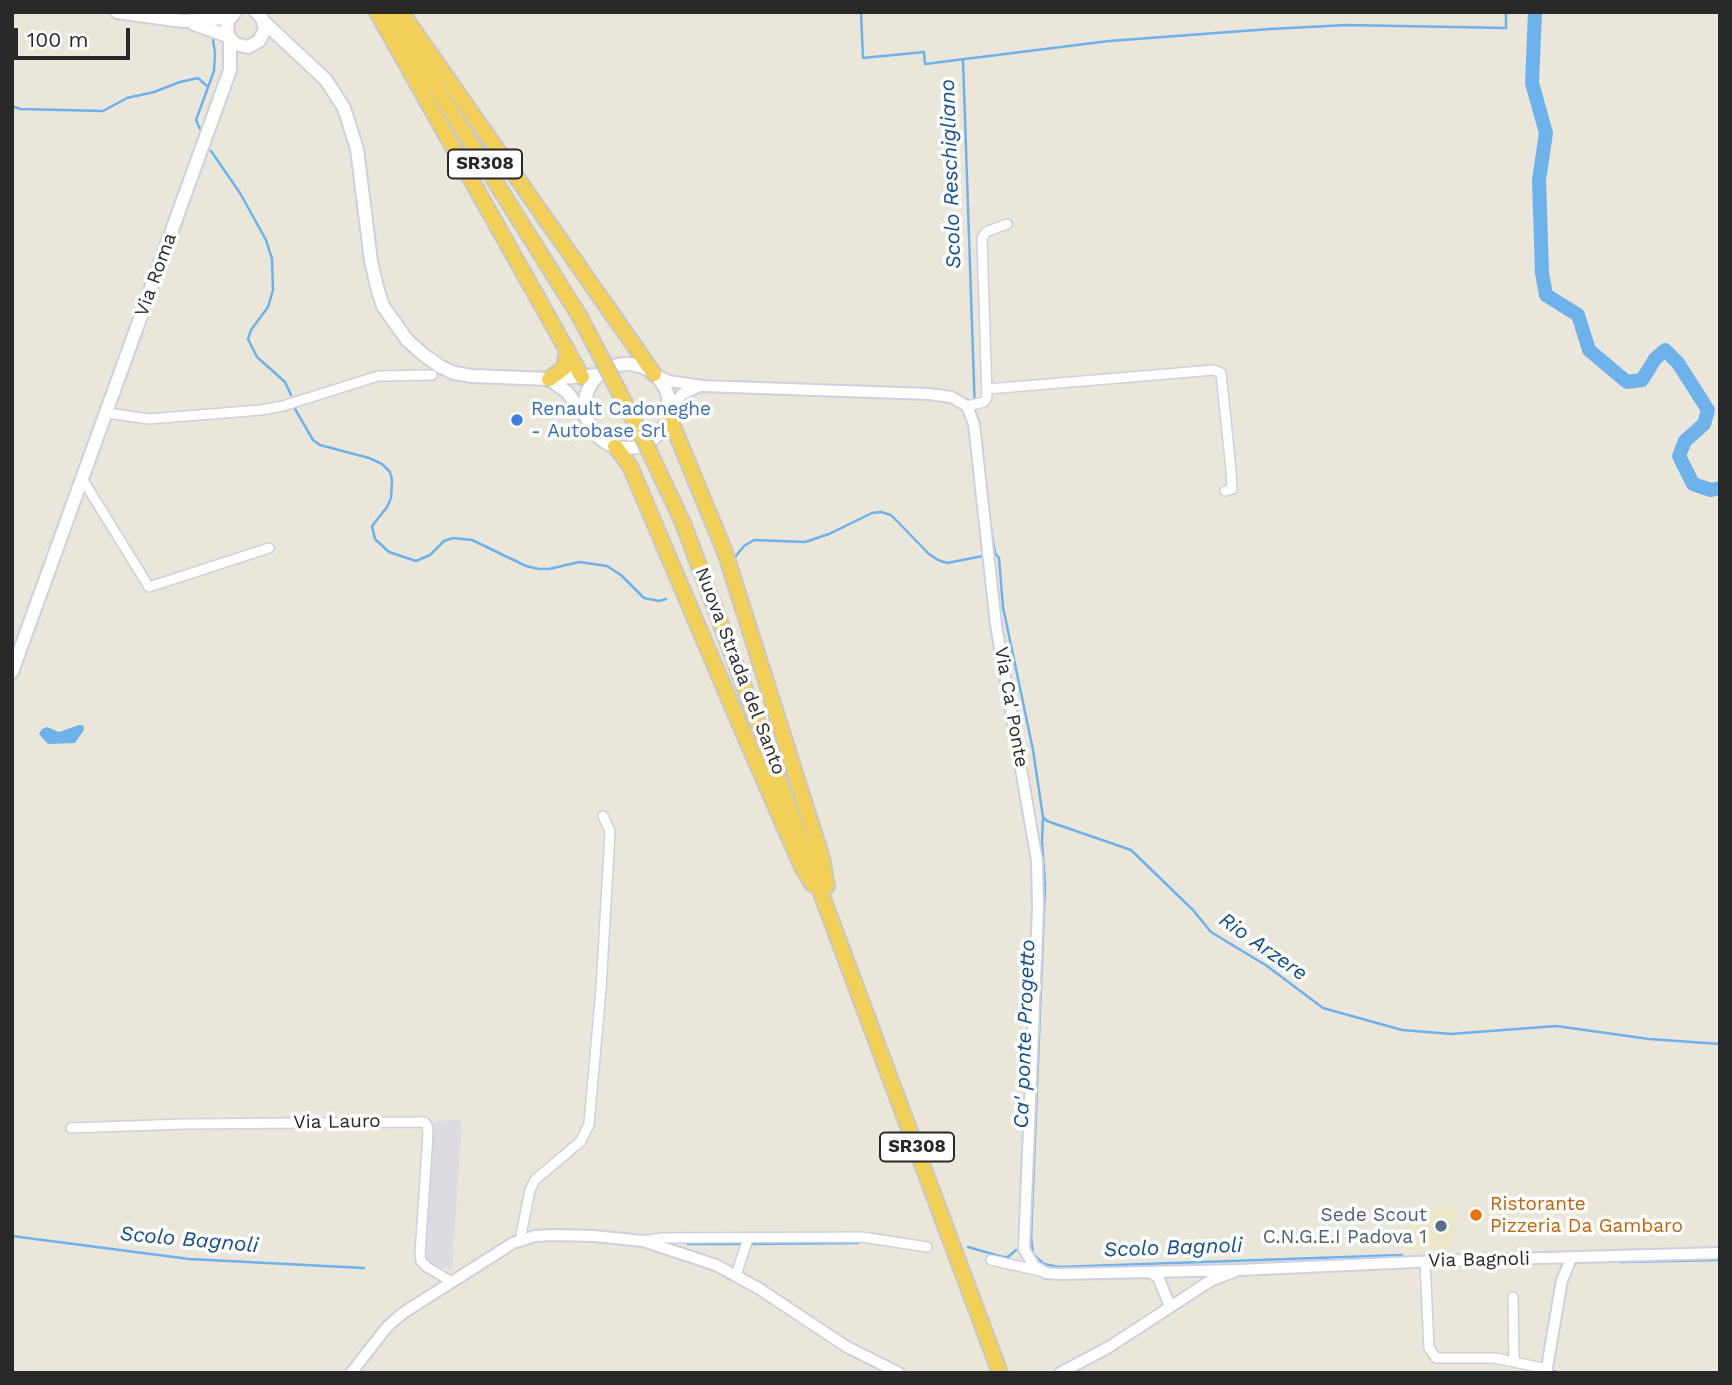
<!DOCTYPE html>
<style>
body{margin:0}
#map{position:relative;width:1732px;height:1385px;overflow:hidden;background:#eae6d9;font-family:"Work Sans",sans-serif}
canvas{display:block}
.frame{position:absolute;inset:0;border:14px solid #282828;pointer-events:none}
.scale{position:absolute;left:14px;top:28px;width:116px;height:32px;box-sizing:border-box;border:4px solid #282828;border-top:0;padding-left:9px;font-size:21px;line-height:24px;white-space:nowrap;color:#282828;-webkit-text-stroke:5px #fff;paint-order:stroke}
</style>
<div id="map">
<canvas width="1732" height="1385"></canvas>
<div class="frame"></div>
<div class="scale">100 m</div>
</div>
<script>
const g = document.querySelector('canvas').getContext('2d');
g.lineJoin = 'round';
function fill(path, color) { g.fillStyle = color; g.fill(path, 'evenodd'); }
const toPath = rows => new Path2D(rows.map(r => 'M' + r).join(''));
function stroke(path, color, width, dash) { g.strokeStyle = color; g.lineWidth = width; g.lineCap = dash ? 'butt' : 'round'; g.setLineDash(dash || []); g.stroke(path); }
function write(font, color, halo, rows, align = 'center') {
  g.font = font + ' "Work Sans",sans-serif'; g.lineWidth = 7; g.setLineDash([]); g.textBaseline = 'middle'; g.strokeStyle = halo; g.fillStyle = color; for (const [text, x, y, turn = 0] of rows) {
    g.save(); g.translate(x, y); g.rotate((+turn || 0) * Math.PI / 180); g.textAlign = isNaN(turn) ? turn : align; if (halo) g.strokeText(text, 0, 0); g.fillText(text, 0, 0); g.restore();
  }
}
fill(toPath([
 [462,1119,452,1270,428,1264,423,1256,432,1122]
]), '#dedae2');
fill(toPath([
 [1456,1207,1452,1249,1406,1250,1406,1208]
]), '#ece7c9');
fill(toPath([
 [79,725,83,725,84,730,75,743,48,744,39,734,42,729,47,727,59,732]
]), '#6eb2eb');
stroke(toPath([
 [861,12,863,58,924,52,925,64,1109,41,1270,29,1346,25,1506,28,1506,12],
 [963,60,975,413],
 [12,106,20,109,103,111,127,98,154,92,180,82,198,78,208,87],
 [200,129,196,120,214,71,215,53,213,40],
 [211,151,240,193,266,240,272,259,273,290,268,307,251,330,248,339,257,357,285,382,291,395],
 [295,409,313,440,320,445,369,458,382,464,390,472,392,480,391,498,387,507,372,526,375,539,389,552,416,561,430,555,444,541,453,538,472,540,526,566,539,569,549,569,579,562,607,566,621,575,644,598,659,601,666,599],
 [989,517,995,553,999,558,1003,607,1033,750,1043,817,1047,821,1131,850,1193,910,1211,932,1267,966,1323,1008,1402,1030,1451,1034,1556,1026,1649,1039,1720,1044],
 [735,557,744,546,754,540,805,542,829,534,872,513,881,512,891,515,929,554,938,560,947,563,983,556],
 [1043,817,1042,841,1045,885,1031,1237,1033,1253,1036,1257,1044,1264,1059,1267,1402,1255],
 [12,1236,189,1259,364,1268],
 [688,1244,744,1244],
 [751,1244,858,1243],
 [968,1247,1003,1257,1008,1257,1016,1250],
 [1621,1262,1720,1260],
 [1555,1373,1555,1371]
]), '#6eb2eb', 2.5);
stroke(toPath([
 [1535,12,1532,83,1546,133,1539,180,1542,273,1546,295,1578,315,1589,350,1627,382,1642,380,1655,359,1665,350,1678,363,1708,410,1704,424,1685,441,1679,456,1693,484,1711,490,1720,488]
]), '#6eb2eb', 14);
const minor = toPath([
 [988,389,1214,370,1221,373,1231,470,1232,489,1225,491],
 [967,406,984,402,987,397,982,238,986,232,1007,224],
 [107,413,149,419,261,410,283,406,378,376,432,375],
 [83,480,149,587,269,548],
 [71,1128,184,1124,424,1122,427,1125,428,1134,420,1254,421,1261,427,1267,452,1282],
 [520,1240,530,1190,535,1180,581,1141,589,1124,601,989,608,867,610,831,603,816],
 [643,1241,662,1238,862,1237,927,1247],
 [991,1260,1040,1271],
 [1425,1261,1429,1348,1436,1358,1495,1358,1547,1369],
 [736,1275,748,1239],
 [1513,1297,1514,1362]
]);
const tertiary = toPath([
 [658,376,669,381,702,386,929,394,951,397,967,406,974,424,996,625,1037,861,1038,908,1024,1249,1034,1266,1046,1273,1059,1274,1238,1270],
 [669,411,682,394,700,386],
 [1149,1272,1158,1277,1170,1306],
 [351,1373,387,1327,403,1313,513,1243,535,1236,554,1235,594,1236,643,1241,716,1265,758,1288,847,1347,899,1373],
 [1060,1373,1109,1347,1210,1281,1238,1270,1437,1261,1720,1253],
 [1546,1373,1562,1280,1569,1264,1569,1258]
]);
const secondary = toPath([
 [117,12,183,21,222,18,231,16],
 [235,12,227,22,228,36,235,44,248,47,259,41,265,29,262,18,256,12],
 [264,22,326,80,344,108,357,149,371,261,378,291,383,306,407,340,424,355,441,367,454,373,472,376,549,379,598,375],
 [194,24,228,36],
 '585 406a42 42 0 1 1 84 0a42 42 0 1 1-84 0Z',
 [549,379,567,392,585,416],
 [12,672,230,70,230,40]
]);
const trunk = toPath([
 [377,12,582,377],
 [389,12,580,317],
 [401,12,654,374],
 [549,379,564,368,567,350],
 [668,414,725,552,822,858,827,886],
 [615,446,630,466,743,732,801,865,812,884],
 [683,523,1000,1373]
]);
stroke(minor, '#cfcfe1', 12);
stroke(tertiary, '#cfcfe1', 14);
stroke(secondary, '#cfcfe1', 16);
stroke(trunk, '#c7c7c7', 18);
stroke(minor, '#fff', 9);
stroke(tertiary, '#fff', 10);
stroke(secondary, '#fff', 12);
stroke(trunk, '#f2d058', 14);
const trunkBridge = toPath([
 [580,317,643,438,683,523]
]);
stroke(trunkBridge, '#c7c7c7', 18, []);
stroke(trunkBridge, '#f2d058', 14);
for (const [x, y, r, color] of [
 [517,420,7,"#3f7fe0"],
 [1476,1215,7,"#e8710a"],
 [1441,1226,7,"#5c6f8a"]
]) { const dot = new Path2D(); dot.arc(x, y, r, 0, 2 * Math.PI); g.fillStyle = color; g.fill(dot); stroke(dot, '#fff', 2.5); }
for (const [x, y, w] of [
 [485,164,74],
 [917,1147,74]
]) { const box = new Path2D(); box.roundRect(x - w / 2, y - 14.5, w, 29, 5); g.fillStyle = '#fff'; g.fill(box); stroke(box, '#282828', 2); }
write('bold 18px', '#282828', null, [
 ["SR308",485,164],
 ["SR308",917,1147]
]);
write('19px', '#282828', '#fff', [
 ["Via Roma",156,275,-70],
 ["Nuova Strada del Santo",740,671,69],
 ["Via Ca' Ponte",1011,707,80],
 ["Via Lauro",337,1122,-1],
 ["Via Bagnoli",1479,1260,-1]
]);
write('19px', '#366cbe', '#fff', [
 ["Renault Cadoneghe",531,409],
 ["- Autobase Srl",531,431]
], 'left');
write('19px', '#c56008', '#fff', [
 ["Ristorante",1490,1204],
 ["Pizzeria Da Gambaro",1490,1226]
], 'left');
write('19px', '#4e5e75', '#fff', [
 ["Sede Scout",1427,1215],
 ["C.N.G.E.I Padova 1",1427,1237]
], 'right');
write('italic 21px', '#104d93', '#fff', [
 ["Scolo Reschigliano",951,174,-92],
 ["Rio Arzere",1263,947,35],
 ["Ca' ponte Progetto",1025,1034,-88],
 ["Scolo Bagnoli",189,1240,5],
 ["Scolo Bagnoli",1173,1248,-2]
]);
</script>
